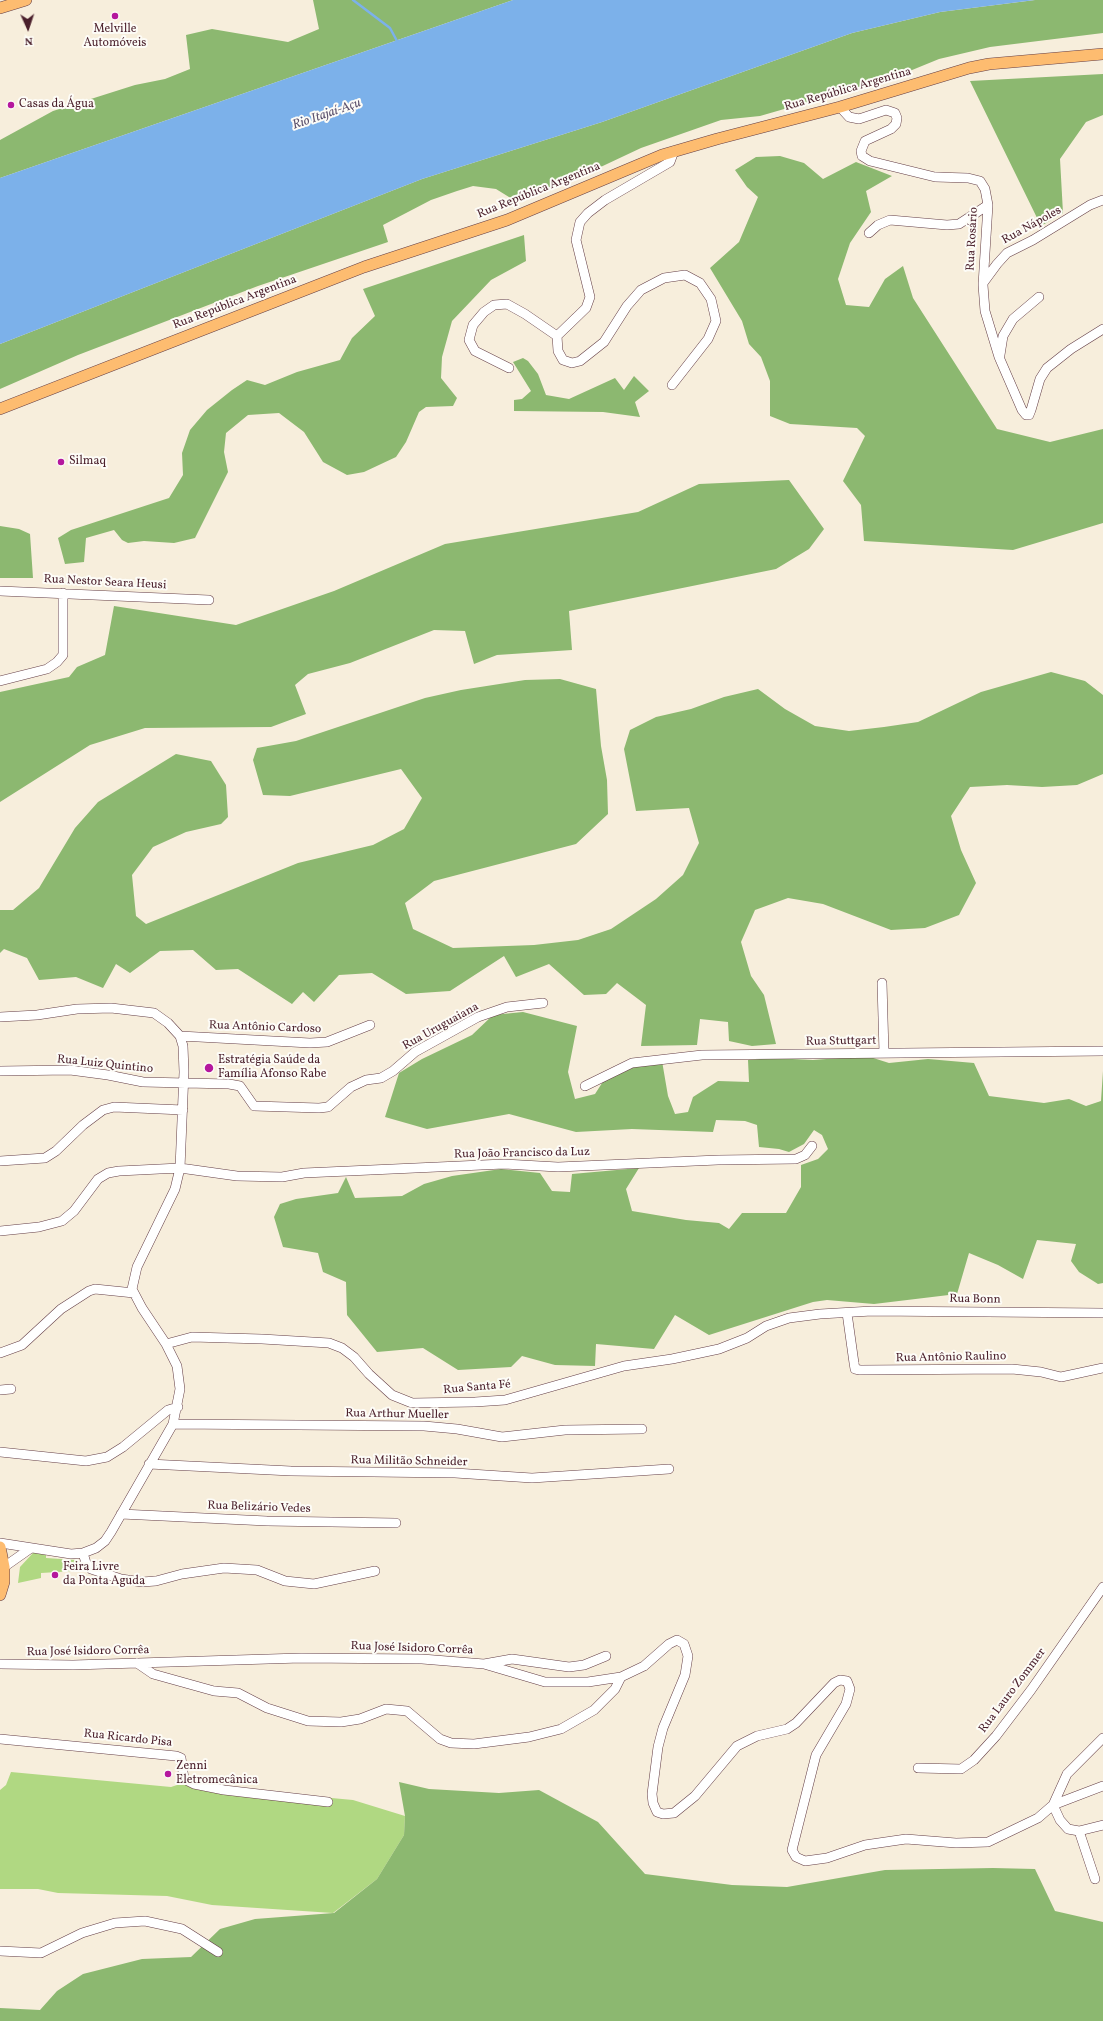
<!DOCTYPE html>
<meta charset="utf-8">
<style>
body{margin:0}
#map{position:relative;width:1103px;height:2021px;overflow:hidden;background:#f7eedc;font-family:Vollkorn,serif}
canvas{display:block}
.north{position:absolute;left:8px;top:8px;width:40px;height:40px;-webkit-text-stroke:3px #fdfcf7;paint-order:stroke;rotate:177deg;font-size:11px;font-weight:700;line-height:16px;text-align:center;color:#4a1f2b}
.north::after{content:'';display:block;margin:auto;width:14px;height:18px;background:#4a1f2b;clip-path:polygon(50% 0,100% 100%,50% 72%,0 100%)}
</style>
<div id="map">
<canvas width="1103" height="2021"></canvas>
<div class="north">N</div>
</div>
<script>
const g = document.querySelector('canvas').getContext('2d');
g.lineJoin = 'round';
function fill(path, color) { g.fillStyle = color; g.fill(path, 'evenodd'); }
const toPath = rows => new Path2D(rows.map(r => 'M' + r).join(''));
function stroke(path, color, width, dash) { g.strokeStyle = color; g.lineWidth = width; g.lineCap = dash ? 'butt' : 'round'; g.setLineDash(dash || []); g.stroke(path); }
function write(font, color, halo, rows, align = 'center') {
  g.font = font + ' Vollkorn,serif'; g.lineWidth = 4; g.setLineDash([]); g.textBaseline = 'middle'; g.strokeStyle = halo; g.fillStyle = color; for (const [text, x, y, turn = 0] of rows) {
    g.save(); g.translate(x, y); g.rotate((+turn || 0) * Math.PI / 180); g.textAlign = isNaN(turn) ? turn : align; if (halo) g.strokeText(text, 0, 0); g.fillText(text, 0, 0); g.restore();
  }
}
fill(toPath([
 [33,1553,46,1553,46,1558,76,1560,74,1571,41,1573,41,1578,18,1583,20,1567],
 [11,1772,171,1787,180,1784,353,1800,405,1816,404,1835,377,1879,333,1913,212,1905,167,1896,58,1893,38,1889,0,1889,0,1790,6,1785]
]), '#b0d882');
fill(toPath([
 [313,0,513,0,0,178,0,140,53,111,135,85,165,79,190,69,186,35,212,29,288,42,319,29],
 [1035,0,1103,0,1103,33,990,47,939,59,895,77,760,116,721,120,641,148,590,172,517,202,496,189,473,186,457,191,431,200,383,225,388,242,258,286,78,355,0,389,0,344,422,179,602,122,852,33,940,12],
 [1103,74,1103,115,1086,122,1060,159,1063,213,1041,226,970,81],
 [780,156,804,163,823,179,856,162,892,176,866,191,871,212,850,243,838,279,846,305,869,307,885,279,903,266,913,298,997,429,1050,442,1103,429,1103,523,1013,550,864,541,861,505,843,481,865,436,857,428,790,424,770,416,770,381,761,357,749,344,742,321,710,268,739,242,758,197,747,187,735,170,756,157],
 [524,235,526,261,491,280,452,321,442,357,441,378,457,398,453,406,426,407,419,412,406,442,396,457,364,472,347,475,323,462,304,432,279,413,248,415,226,433,224,452,228,472,195,538,174,543,144,541,128,543,122,540,114,530,86,538,84,562,65,564,58,538,71,530,169,498,183,475,182,453,190,430,207,410,232,390,247,380,265,385,297,372,340,360,352,338,375,316,363,289],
 [523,358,528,361,538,374,546,395,569,399,615,378,624,390,634,376,649,391,635,402,640,417,603,412,514,411,514,400,522,399,531,391,513,362],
 [789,480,824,529,809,549,776,569,569,611,572,650,497,655,474,664,465,631,434,630,350,663,308,674,295,685,306,714,271,727,145,728,90,745,0,802,0,692,69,677,77,667,105,655,114,606,236,625,334,591,445,544,638,512,699,484],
 [0,526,19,529,30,534,33,578,0,578],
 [1051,672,1085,681,1103,695,1103,774,1077,785,1042,787,1007,785,970,787,951,816,961,850,976,883,959,915,925,928,891,930,823,904,788,898,755,910,741,942,751,976,764,995,776,1044,752,1046,729,1041,728,1022,700,1019,697,1045,641,1046,646,1005,617,983,606,994,584,995,549,964,516,977,504,956,450,991,406,994,372,973,339,975,314,1002,303,992,292,1004,238,969,216,970,193,950,160,951,130,973,116,964,103,988,76,977,39,980,27,958,4,949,0,953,0,910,13,910,39,888,75,828,98,802,176,754,211,761,226,785,228,817,221,824,186,832,153,847,132,875,136,916,146,924,298,863,373,845,404,829,422,798,401,769,290,796,263,795,253,760,257,748,296,741,425,698,461,690,525,680,560,679,596,689,601,746,607,780,608,814,576,844,434,881,405,903,413,929,453,948,534,945,578,940,611,929,656,899,683,875,699,843,689,808,636,811,624,749,630,730,656,717,691,709,724,697,758,689,785,709,815,726,849,731,884,727,918,722,981,692],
 [523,1012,577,1026,568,1072,575,1099,595,1094,604,1080,633,1065,662,1061,668,1096,675,1114,688,1112,693,1097,718,1081,749,1082,748,1060,772,1058,813,1060,867,1056,889,1063,928,1059,974,1063,989,1096,1044,1103,1069,1099,1086,1106,1101,1101,1103,1071,1103,1283,1098,1284,1079,1272,1071,1261,1076,1244,1037,1240,1023,1279,998,1265,969,1253,957,1294,874,1304,827,1300,813,1302,709,1335,675,1315,654,1349,596,1344,595,1366,555,1365,522,1356,511,1367,458,1370,423,1348,377,1352,347,1315,346,1282,323,1272,318,1253,283,1247,274,1217,280,1204,296,1199,338,1193,346,1177,355,1198,402,1196,424,1184,452,1176,501,1169,540,1173,552,1191,570,1192,572,1174,639,1168,626,1189,632,1211,686,1220,719,1223,729,1229,742,1213,786,1213,801,1187,801,1165,818,1159,828,1149,822,1135,814,1130,804,1144,789,1152,779,1149,759,1147,757,1125,745,1121,716,1120,713,1132,632,1129,576,1132,509,1114,427,1129,385,1117,399,1073,422,1059,472,1035,493,1015],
 [399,1782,429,1789,499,1793,539,1790,598,1822,645,1874,732,1885,787,1887,885,1870,993,1868,1035,1869,1055,1911,1103,1922,1103,2021,0,2021,0,2008,40,2010,57,1991,83,1974,142,1959,191,1957,220,1929,255,1919,334,1913,377,1879,404,1835,405,1816]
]), '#8cb870');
fill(toPath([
 [513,0,1035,0,940,12,852,33,602,122,422,179,0,344,0,178]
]), '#7cb1ea');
stroke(toPath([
 [353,0,390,28,397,41]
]), '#7cb1ea', 2.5);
const minor = toPath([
 [840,107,849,117,859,119,886,110,895,113,897,118,896,124,891,129,865,141,861,151,862,156,870,161,935,177,968,178,980,181,985,189,988,205,983,285,985,311,999,357,1022,410,1026,415,1029,415,1031,410,1040,379,1047,368,1071,349,1103,329],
 [869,233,878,225,890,220,947,225,959,224,988,205],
 [983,283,997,264,1007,253,1033,240,1090,205,1103,200],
 [1000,355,1003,336,1013,319,1039,297],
 [509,368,475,351,469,340,473,325,484,312,494,305,507,304,525,314,557,336],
 [672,385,708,339,716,321,711,299,700,283,685,275,664,278,641,290,627,306,604,342,580,361,572,363,563,360,558,351,557,336,586,308,590,297,576,240,580,222,588,213,605,200,670,162,674,151],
 [0,591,209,600],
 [0,681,47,669,57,662,63,655,63,593],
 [882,983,884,1053],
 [0,1017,37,1015,77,1009,111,1008,154,1013,168,1023,180,1036,183,1046,184,1072,180,1168,175,1189,137,1267,132,1289,142,1308,166,1344,177,1366,180,1389,173,1424,111,1532,105,1541,96,1548,83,1553,71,1554,0,1543],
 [180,1036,310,1043,327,1042,370,1025],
 [0,1071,70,1070,108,1075,143,1082,229,1084,240,1086,254,1106,319,1108,328,1107,351,1087,366,1080,381,1078,393,1071,415,1052,478,1017,507,1007,543,1003],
 [585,1086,632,1063,702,1055,1103,1051],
 [0,1161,45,1158,56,1151,83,1125,103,1110,114,1107,183,1110],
 [0,1231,39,1227,62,1221,74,1211,98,1179,108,1173,119,1171,180,1168,237,1176,282,1177,304,1173,504,1164,558,1167,718,1160,796,1159,805,1155,812,1146],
 [847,1313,854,1363,855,1369,860,1370,1012,1369,1041,1372,1061,1377,1103,1368],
 [166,1344,192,1337,262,1339,329,1343,342,1348,354,1357,369,1374,392,1395,412,1403,475,1402,505,1400,624,1366,672,1359,719,1349,747,1338,766,1326,789,1318,820,1314,872,1311,1103,1313],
 [0,1353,22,1345,61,1309,89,1291,95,1289,134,1293],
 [0,1390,11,1389],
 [173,1424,424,1426,457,1429,502,1437,565,1430,642,1429],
 [0,1452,86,1461,107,1457,123,1447,168,1410,178,1407],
 [149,1464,291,1471,455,1473,532,1478,669,1469],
 [121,1514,267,1521,396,1523],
 [83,1553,86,1563,91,1569,121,1579,142,1582,156,1581,182,1574,224,1568,257,1570,285,1581,314,1584,375,1571],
 [4,1567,31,1548],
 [137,1663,153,1674,214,1691,238,1693,267,1708,308,1721,341,1722,360,1719,386,1709,407,1711,440,1739,451,1743,474,1744,529,1737,561,1729,594,1710,615,1689,621,1677],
 [0,1664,73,1665,301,1658,422,1659,484,1664,545,1682,588,1682,621,1677,644,1666,669,1644,677,1640,684,1644,688,1656,685,1675,663,1728,658,1747,652,1794,653,1803,657,1812,663,1814,674,1813,695,1796,737,1746,757,1736,787,1729,796,1723,834,1683,840,1680,847,1681,850,1689,846,1704,816,1755,792,1850,796,1857,805,1861,827,1858,865,1845,906,1839,956,1843,988,1842,1038,1818,1053,1805,1067,1774,1103,1738],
 [484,1664,512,1659,569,1667,584,1665,606,1656],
 [0,1739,176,1756,181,1758,184,1779,194,1784,224,1790,328,1802],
 [918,1768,961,1769,974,1760,996,1736,1031,1690,1103,1587],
 [1053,1805,1060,1820,1068,1829,1079,1831,1103,1825],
 [1053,1805,1103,1786],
 [1079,1831,1095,1879],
 [0,1951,41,1953,82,1933,115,1923,145,1921,182,1929,218,1952]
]);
const major = toPath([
 [0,8,26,0],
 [0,409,364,267,507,220,662,155,717,139,840,107,969,68,989,64,1103,54],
 [0,1547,4,1567,4,1582,0,1595]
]);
stroke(minor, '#643e46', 10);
stroke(major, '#643e46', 12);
stroke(minor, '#fff', 9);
stroke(major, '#fdbc70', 11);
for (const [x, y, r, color] of [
 [115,16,4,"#b5179e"],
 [11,105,4,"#b5179e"],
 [61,462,4,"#b5179e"],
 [209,1068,5,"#b5179e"],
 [55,1575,4,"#b5179e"],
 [168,1774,4,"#b5179e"]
]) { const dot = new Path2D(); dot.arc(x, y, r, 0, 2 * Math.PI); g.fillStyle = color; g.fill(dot); stroke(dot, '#fdfcf7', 1.5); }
write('12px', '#4a1f2b', '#fdfcf7', [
 ["Melville",115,30,"center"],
 ["Automóveis",115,44,"center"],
 ["Casas da Água",19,105],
 ["Silmaq",69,462],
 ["Estratégia Saúde da",218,1061],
 ["Família Afonso Rabe",218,1075],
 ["Feira Livre",63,1568],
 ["da Ponta Aguda",63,1582],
 ["Zenni",176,1767],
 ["Eletromecânica",176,1781]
], 'left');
write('12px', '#4a1f2b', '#fdfcf7', [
 ["Rua República Argentina",848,90,-16],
 ["Rua República Argentina",539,191,-22],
 ["Rua Nápoles",1032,226,-29],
 ["Rua Rosário",973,239,-87],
 ["Rua República Argentina",235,303,-21],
 ["Rua Nestor Seara Heusi",105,583,3],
 ["Rua Uruguaiana",441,1027,-29],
 ["Rua Antônio Cardoso",265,1028,2],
 ["Rua Stuttgart",841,1042,-1],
 ["Rua Luiz Quintino",105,1065,6],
 ["Rua João Francisco da Luz",522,1154,-1],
 ["Rua Bonn",975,1300,1],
 ["Rua Antônio Raulino",951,1358,-1],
 ["Rua Santa Fé",477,1388,-5],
 ["Rua Arthur Mueller",397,1415,1],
 ["Rua Militão Schneider",409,1462,1],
 ["Rua Belizário Vedes",259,1508,2],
 ["Rua José Isidoro Corrêa",412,1649,2],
 ["Rua José Isidoro Corrêa",88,1652,-1],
 ["Rua Lauro Zommer",1013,1691,-53],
 ["Rua Ricardo Pisa",128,1739,6]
]);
write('italic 13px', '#5c526e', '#fdfcf7', [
 ["Rio Itajaí-Açu",327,115,-19]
]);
</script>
